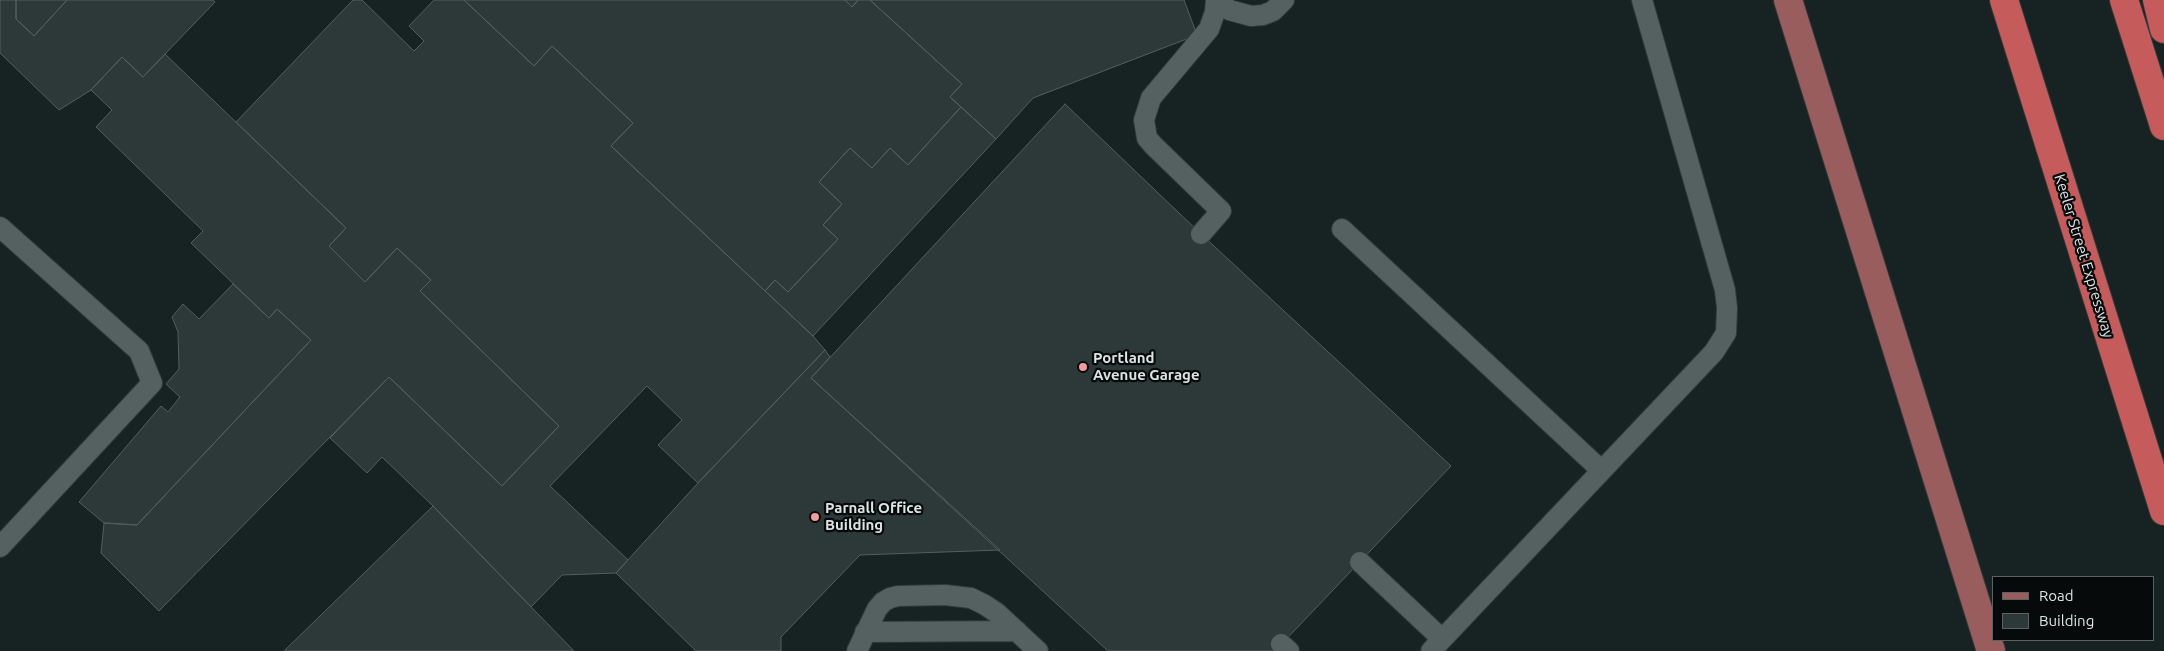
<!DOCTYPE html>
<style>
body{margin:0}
#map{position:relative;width:2164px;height:651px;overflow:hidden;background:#172222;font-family:Ubuntu,sans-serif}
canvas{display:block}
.legend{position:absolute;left:1992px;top:576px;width:162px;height:65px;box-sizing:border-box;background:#060a0a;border:1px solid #5c6161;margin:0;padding:6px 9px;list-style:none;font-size:15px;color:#dde4e3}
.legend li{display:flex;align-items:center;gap:10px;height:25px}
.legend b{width:25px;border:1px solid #5c6161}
</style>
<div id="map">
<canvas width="2164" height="651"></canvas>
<ul class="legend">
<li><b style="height:6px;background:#995d5e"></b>Road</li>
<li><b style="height:14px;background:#2d3838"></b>Building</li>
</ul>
</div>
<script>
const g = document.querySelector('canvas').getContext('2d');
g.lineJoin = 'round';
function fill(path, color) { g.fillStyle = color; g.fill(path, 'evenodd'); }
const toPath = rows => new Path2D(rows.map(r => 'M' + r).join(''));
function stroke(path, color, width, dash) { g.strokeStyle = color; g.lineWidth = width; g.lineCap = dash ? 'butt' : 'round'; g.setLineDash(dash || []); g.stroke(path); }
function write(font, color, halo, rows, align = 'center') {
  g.font = font + ' Ubuntu,sans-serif'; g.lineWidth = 4.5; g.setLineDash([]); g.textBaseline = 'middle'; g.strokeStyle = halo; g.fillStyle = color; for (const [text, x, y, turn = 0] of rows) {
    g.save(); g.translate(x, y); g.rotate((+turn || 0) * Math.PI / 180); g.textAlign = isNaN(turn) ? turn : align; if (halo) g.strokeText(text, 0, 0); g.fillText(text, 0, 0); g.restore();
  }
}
const building = toPath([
 [0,0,16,0,16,19,34,36,67,0,213,0,215,2,143,77,122,57,91,90,59,110,0,53,0,0],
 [16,0,67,0,34,36,16,19,16,0],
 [353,0,362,0,414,51,424,41,409,26,434,0,464,0,534,66,552,46,633,123,611,146,813,336,825,350,698,483,658,445,682,420,647,386,550,486,628,560,616,573,562,575,531,607,433,506,382,457,367,473,330,438,389,377,502,486,559,426,420,291,431,280,397,248,365,282,329,246,346,228,236,122,353,0],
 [464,0,845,0,852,7,858,0,870,0,962,84,950,97,961,107,908,165,890,148,872,168,850,148,819,182,842,204,823,225,838,239,788,292,775,280,765,291,611,146,633,123,552,46,534,66,464,0],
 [845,0,858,0,852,7,845,0],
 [870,0,1184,0,1197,35,1033,98,996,139,950,97,962,84,870,0],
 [165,54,346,228,329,246,365,282,397,248,431,280,420,291,559,426,502,486,389,377,159,611,101,553,104,523,137,525,311,340,277,309,269,318,191,243,203,231,96,127,112,110,91,90,122,57,143,77,165,54],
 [1065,104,1201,234,1451,466,1275,651,1108,651,811,378,1065,104],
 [961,107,996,139,813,336,765,291,775,280,788,292,838,239,823,225,842,204,819,182,850,148,872,168,890,148,908,165,961,107],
 [233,284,269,318,277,309,311,340,137,525,104,523,79,502,161,406,168,412,180,397,166,384,179,369,178,332,172,317,183,304,199,319,233,284],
 [825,350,830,357,811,378,1000,550,860,555,781,637,781,651,696,651,616,573,698,483,825,350],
 [433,506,574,651,284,651,433,506]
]);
fill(building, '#2d3838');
stroke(building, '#535f5f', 1);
const service = toPath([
 [1219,0,1229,10,1251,16,1263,15,1273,11,1284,0],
 [0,227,139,351,152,383,0,547],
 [1342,229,1601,470],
 [1201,234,1221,211,1153,145,1147,138,1144,120,1151,98,1209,29,1215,12,1216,0],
 [1360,562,1442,639],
 [865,632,1017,631],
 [1281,644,1289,651],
 [857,651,877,609,883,602,890,598,898,596,945,595,971,598,985,605,997,613,1038,651],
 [1431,651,1714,352,1726,333,1727,308,1725,290,1642,0]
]);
const primary = toPath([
 [1788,0,1991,651]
]);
const motorway = toPath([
 [2004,0,2164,511],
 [2124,0,2164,126],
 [2157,0,2164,29]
]);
stroke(service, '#333b3b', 22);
stroke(primary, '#333b3b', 30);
stroke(motorway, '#333b3b', 30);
stroke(service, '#556161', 20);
stroke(primary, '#995d5e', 28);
stroke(motorway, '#c65b5c', 28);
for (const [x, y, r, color] of [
 [1083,367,5,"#f59b99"],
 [815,517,5,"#f59b99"]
]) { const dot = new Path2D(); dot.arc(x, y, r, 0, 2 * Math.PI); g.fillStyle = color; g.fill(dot); stroke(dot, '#060a0a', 2); }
write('15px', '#dde4e3', '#060a0a', [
 ["Keeler Street Expressway",2084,256,73]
]);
write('bold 15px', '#dde4e3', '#060a0a', [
 ["Portland",1093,358],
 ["Avenue Garage",1093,375],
 ["Parnall Office",825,508],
 ["Building",825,525]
], 'left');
</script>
